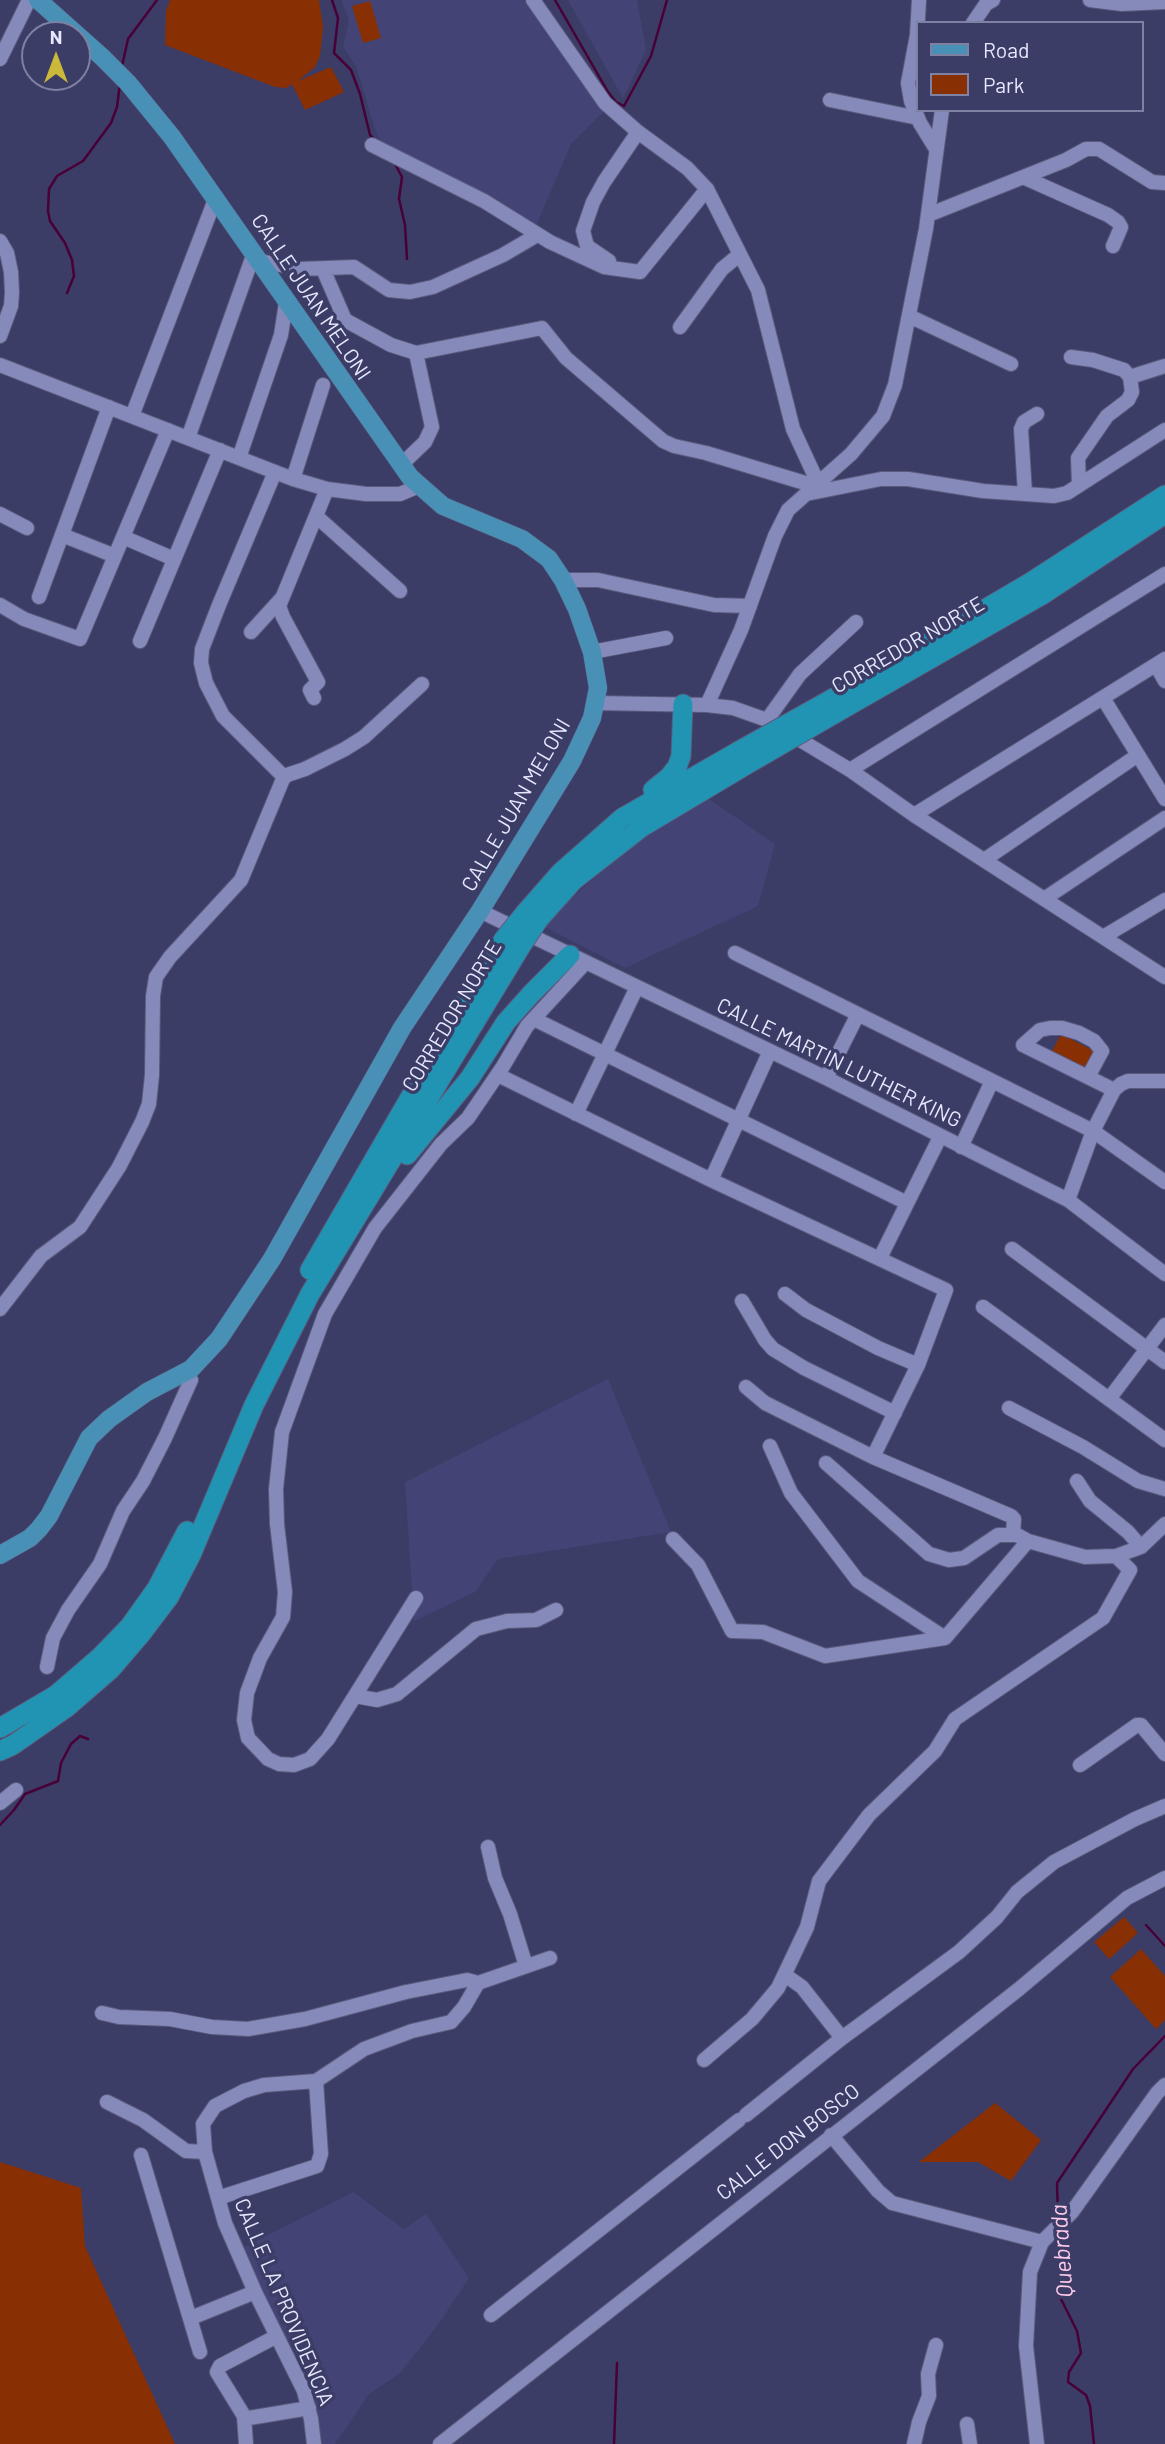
<!DOCTYPE html>
<style>
body{margin:0}
#map{position:relative;width:1165px;height:2444px;overflow:hidden;background:#3b3d67;font-family:Barlow,sans-serif}
canvas{display:block}
.legend{position:absolute;left:916px;top:21px;width:228px;height:91px;box-sizing:border-box;background:#3b3d67;border:2px solid #7f81a3;margin:0;padding:9px 12px;list-style:none;font-size:21px;color:#e6e8fd}
.legend li{display:flex;align-items:center;gap:14px;height:35px}
.legend b{width:35px;border:2px solid #7f81a3}
.north{position:absolute;left:21px;top:21px;width:70px;height:70px;box-sizing:border-box;background:#3b3d67;border:2px solid #7f81a3;border-radius:50%;rotate:0deg;font-size:19px;font-weight:700;line-height:28px;text-align:center;color:#e6e8fd}
.north::after{content:'';display:block;margin:auto;width:24px;height:32px;background:#ccb939;clip-path:polygon(50% 0,100% 100%,50% 72%,0 100%)}
</style>
<div id="map">
<canvas width="1165" height="2444"></canvas>
<ul class="legend">
<li><b style="height:9px;background:#4990b6"></b>Road</li>
<li><b style="height:19px;background:#882f03"></b>Park</li>
</ul>
<div class="north">N</div>
</div>
<script>
const g = document.querySelector('canvas').getContext('2d');
g.lineJoin = 'round';
function fill(path, color) { g.fillStyle = color; g.fill(path, 'evenodd'); }
const toPath = rows => new Path2D(rows.map(r => 'M' + r).join(''));
function stroke(path, color, width, dash) { g.strokeStyle = color; g.lineWidth = width; g.lineCap = dash ? 'butt' : 'round'; g.setLineDash(dash || []); g.stroke(path); }
function write(font, color, halo, rows, align = 'center') {
  g.font = font + ' Barlow,sans-serif'; g.lineWidth = 7; g.setLineDash([]); g.textBaseline = 'middle'; g.strokeStyle = halo; g.fillStyle = color; for (const [text, x, y, turn = 0] of rows) {
    g.save(); g.translate(x, y); g.rotate((+turn || 0) * Math.PI / 180); g.textAlign = isNaN(turn) ? turn : align; if (halo) g.strokeText(text, 0, 0); g.fillText(text, 0, 0); g.restore();
  }
}
fill(toPath([
 [341,0,524,0,604,111,571,144,535,228,382,144,375,129,356,66,343,47,349,20],
 [568,0,637,0,646,50,623,98],
 [706,797,775,844,758,906,625,968,545,927,556,912,628,848],
 [608,1379,671,1532,498,1559,475,1592,414,1621,405,1482],
 [353,2192,404,2229,426,2214,469,2278,437,2326,400,2373,369,2394,335,2444,320,2444,316,2409,300,2365,242,2248]
]), '#434475');
fill(toPath([
 [170,0,319,0,323,27,320,56,315,67,298,81,331,67,344,92,305,110,292,84,287,88,275,87,165,45,166,11],
 [370,1,381,38,363,43,352,6],
 [1061,1034,1094,1051,1084,1070,1051,1053],
 [1124,1917,1138,1933,1109,1959,1094,1942],
 [1141,1949,1165,1976,1165,2020,1156,2029,1110,1977],
 [995,2103,1041,2140,1011,2181,978,2162,919,2162],
 [0,2162,81,2188,85,2246,175,2444,0,2444]
]), '#882f03');
stroke(toPath([
 [332,0,338,18,334,53,351,70,360,94,370,135,375,140],
 [555,0,608,92,616,102,624,106,651,56,667,0],
 [122,66,128,39,157,0],
 [395,164,402,177,399,199,405,225,407,259],
 [67,293,74,276,72,260,65,243,50,221,48,211,49,189,57,176,83,161,111,123,117,107,120,83],
 [0,1825,14,1810,25,1794,58,1781,61,1763,71,1744,80,1736,88,1739],
 [1146,1925,1165,1946],
 [1058,2217,1057,2183,1133,2069,1165,2036],
 [1060,2231,1060,2263,1064,2275,1061,2299,1077,2331,1081,2353,1069,2372,1068,2382,1086,2395,1090,2406,1094,2444],
 [614,2444,617,2363]
]), '#480037', 2.5);
const minor = toPath([
 [533,0,605,103,638,132,687,168,707,189,758,290,793,429,818,483],
 [919,0,917,35,908,83,911,101,920,123,936,149],
 [1090,0,1122,4,1165,2],
 [973,23,986,4,993,0],
 [0,59,29,0],
 [830,100,918,118],
 [372,145,484,201,550,242,604,267,640,272],
 [1023,177,1108,215,1118,222,1121,227,1119,232,1113,246],
 [928,215,1066,160,1086,149,1099,149,1152,182,1165,183],
 [0,241,7,253,11,272,12,293,11,306,0,336],
 [260,261,300,269,354,267,389,290,410,292,433,287,503,255,537,235],
 [609,261,587,246,583,231,593,202,604,182,638,132],
 [323,269,345,320,391,345,416,353,542,328,566,358,663,441,674,446,706,453,815,486],
 [640,272,707,189],
 [909,316,1011,364],
 [680,327,722,269,739,255],
 [1071,357,1093,360,1124,370,1130,377,1132,392,1128,400,1107,416,1078,458,1079,485],
 [0,365,293,479,327,489,366,494,400,494,419,486],
 [1130,377,1165,366],
 [132,416,216,197],
 [188,438,254,253],
 [239,458,281,335,286,303],
 [401,465,425,442,432,427,416,353],
 [275,472,219,605,202,649,201,663,206,683,223,716,284,777],
 [293,479,323,385],
 [806,494,881,479,908,479,983,491,1054,496,1067,493,1165,430],
 [1025,494,1021,429,1024,422,1037,414],
 [0,514,27,528],
 [316,516,400,591],
 [62,535,115,556],
 [123,537,174,559],
 [563,580,598,580,714,605,750,606],
 [39,597,109,407],
 [0,605,24,619,80,639,168,430],
 [251,632,282,598],
 [140,641,220,450],
 [592,652,666,638],
 [1156,665,1165,681],
 [314,698,310,690,318,682,283,617,279,606,327,489],
 [1103,698,1165,799],
 [596,703,707,705,733,708,767,720,850,770,914,815,1165,977],
 [707,705,741,630,775,536,788,510,851,454,883,416,895,385,926,229,942,110],
 [767,720,800,674,856,622],
 [850,770,1165,574],
 [914,815,1165,659],
 [984,860,1138,755],
 [1044,899,1165,818],
 [480,911,826,1078,1068,1200,1165,1274],
 [1103,937,1165,900],
 [735,953,1093,1131,1165,1182],
 [534,1019,907,1203],
 [498,1075,711,1180,946,1290,918,1365,873,1457],
 [1088,1077,1102,1051,1094,1041,1079,1033,1062,1028,1050,1028,1040,1030,1023,1045,1114,1090],
 [826,1078,858,1014],
 [576,1114,637,987],
 [961,1147,992,1081],
 [711,1180,770,1051],
 [1068,1200,1093,1131,1114,1090,1121,1084,1128,1081,1165,1081],
 [1012,1249,1165,1362],
 [880,1258,940,1137],
 [785,1294,806,1310,878,1348,918,1365],
 [742,1301,765,1340,773,1349,804,1368,895,1413],
 [983,1307,1165,1440],
 [0,1309,41,1256,80,1227,119,1167,142,1122,149,1104,152,1075,153,996,156,977,170,957,241,880,283,779,287,775,305,769,345,749,364,737,422,684],
 [746,1387,765,1403,873,1457,1011,1516,1014,1519,1013,1535],
 [1109,1399,1165,1325],
 [1009,1408,1083,1447,1138,1481,1165,1489],
 [770,1446,791,1493,858,1581,945,1638],
 [826,1463,929,1554,949,1560,964,1558,998,1535,1017,1535,1028,1541,1085,1557,1116,1556,1141,1547,1165,1524],
 [1077,1481,1090,1501,1128,1532,1141,1547],
 [673,1539,698,1565,732,1631,763,1632,825,1656,945,1638,1028,1541],
 [416,1598,328,1739,310,1759,294,1765,279,1764,268,1759,248,1738,244,1720,247,1693,260,1658,283,1617,285,1592,277,1524,276,1489,282,1432,325,1314,375,1228,441,1144,468,1118,502,1068,527,1026,586,962],
 [47,1667,53,1638,68,1610,100,1564,123,1511,143,1481,165,1438,191,1380,185,1372],
 [355,1696,377,1700,397,1694,476,1629,507,1621,536,1620,556,1610],
 [1080,1765,1137,1725,1141,1725,1165,1754],
 [0,1803,16,1790],
 [488,1847,495,1878,510,1914,526,1966],
 [785,1975,802,1987,842,2038],
 [102,2013,119,2017,170,2019,212,2027,248,2029,305,2019,406,1992,467,1980,478,1983,550,1958],
 [704,2060,752,2019,778,1988,807,1927,819,1881,869,1815,935,1751,955,1719,1103,1618,1130,1570,1116,1556],
 [107,2102,143,2120,186,2151,205,2152],
 [746,2115,842,2038,959,1952,997,1917,1017,1892,1054,1862,1135,1819,1165,1806],
 [831,2135,878,2191,892,2203,1042,2242],
 [141,2155,200,2352],
 [218,2198,317,2166,321,2154,316,2081],
 [491,2315,739,2120],
 [191,2318,255,2292],
 [277,2336,220,2366,217,2372,244,2416,249,2418,309,2408],
 [244,2416,246,2444],
 [967,2424,970,2444],
 [314,2444,311,2419,304,2391,255,2292,225,2223,205,2152,203,2124,215,2106,244,2091,264,2085,316,2081,364,2049,412,2031,451,2022,464,2007,478,1983],
 [440,2444,1019,1989,1127,1898,1165,1878],
 [914,2444,919,2422,929,2396,928,2374,936,2345],
 [1037,2444,1026,2346,1030,2272,1042,2242,1072,2212,1157,2093,1165,2085]
]);
const major = toPath([
 [0,1555,30,1538,39,1529,49,1516,89,1438,109,1419,147,1392,191,1369,219,1339,272,1259,402,1028,480,911,572,761,592,718,598,688,592,652,577,609,563,580,549,559,522,539,443,506,410,477,172,137,128,83,102,57,38,0]
]);
const highway = toPath([
 [839,695,1031,582,1165,495],
 [848,706,1042,595,1165,514],
 [653,790,669,777,677,767,681,756,683,704],
 [525,913,561,872,622,818,737,752],
 [539,919,574,880,642,827,746,765],
 [407,1155,470,1078,506,1022,532,993,570,955],
 [310,1270,473,989,504,939],
 [0,1728,56,1695,99,1658,130,1626,157,1588,187,1531],
 [0,1751,13,1745,66,1708,111,1669,141,1634,169,1597,191,1555,254,1405,310,1294,521,946]
]);
stroke(minor, '#5a5a7c', 16);
stroke(major, '#5a5a7c', 19);
stroke(highway, '#5a5a7c', 21);
stroke(minor, '#868aba', 14);
stroke(major, '#4990b6', 18);
stroke(highway, '#2194b3', 19);
const highwayBridge = toPath([
 [737,752,839,695],
 [746,765,848,706],
 [504,939,525,913],
 [521,946,539,919]
]);
stroke(highwayBridge, '#5a5a7c', 21, []);
stroke(highwayBridge, '#2194b3', 19);
write('21px', '#e6e8fd', '#3b3d67', [
 ["CALLE JUAN MELONI",311,297,56],
 ["CORREDOR NORTE",908,645,-30],
 ["CALLE JUAN MELONI",516,805,-60],
 ["CORREDOR NORTE",452,1016,-59],
 ["CALLE MARTIN LUTHER KING",839,1063,26],
 ["CALLE DON BOSCO",788,2142,-38],
 ["CALLE LA PROVIDENCIA",284,2302,67]
]);
write('italic 23px', '#fecaea', '#3b3d67', [
 ["Quebrada",1062,2251,-94]
]);
</script>
